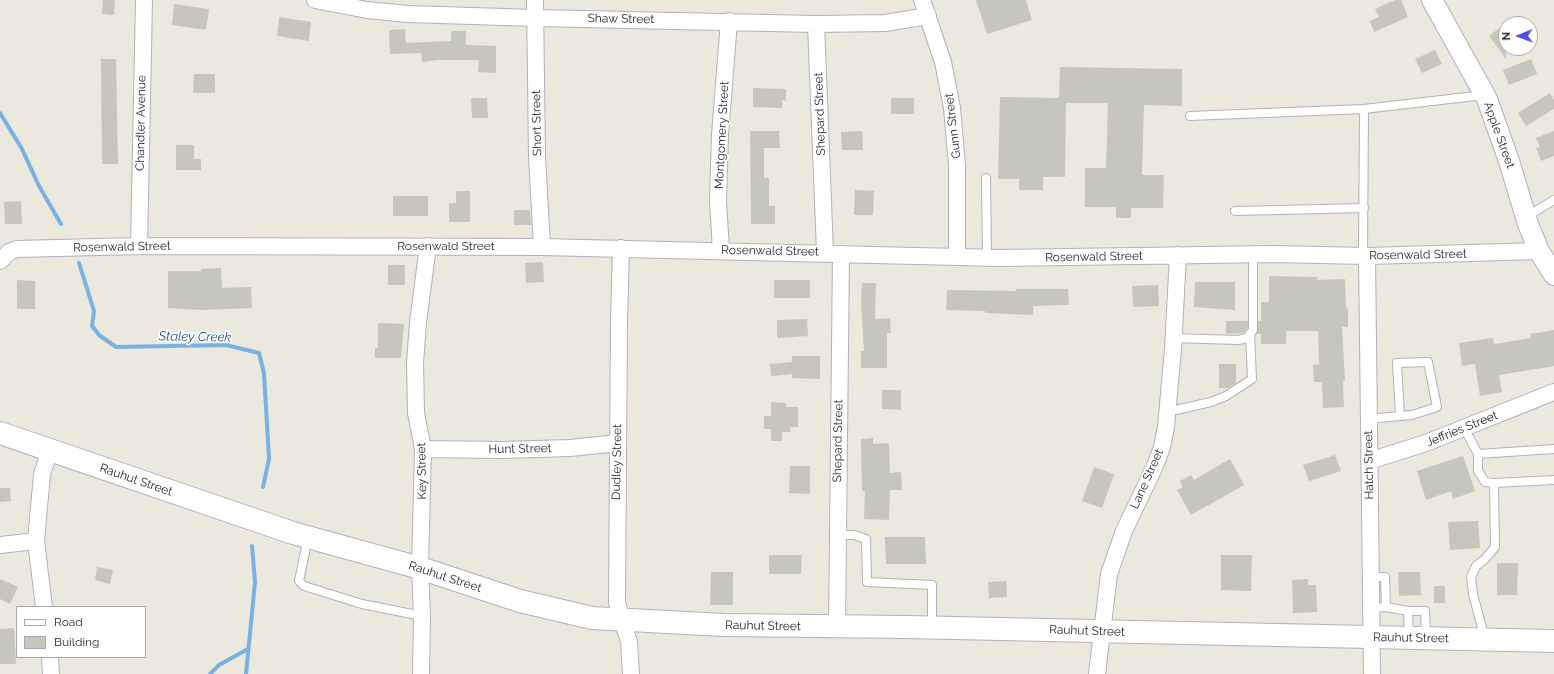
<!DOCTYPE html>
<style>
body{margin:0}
#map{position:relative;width:1554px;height:674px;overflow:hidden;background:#ebe8de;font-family:Raleway,sans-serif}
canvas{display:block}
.legend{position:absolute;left:16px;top:606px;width:130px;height:52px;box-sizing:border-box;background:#fff;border:1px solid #aaa;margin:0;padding:5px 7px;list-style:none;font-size:12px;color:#2a2a2a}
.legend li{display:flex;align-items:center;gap:8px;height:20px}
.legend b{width:20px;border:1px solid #aaa}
.north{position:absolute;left:1498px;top:16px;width:40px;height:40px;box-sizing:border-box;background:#fff;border:1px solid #aaa;border-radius:50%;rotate:269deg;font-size:11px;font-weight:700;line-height:16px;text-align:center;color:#2a2a2a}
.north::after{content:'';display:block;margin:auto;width:14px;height:18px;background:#504cea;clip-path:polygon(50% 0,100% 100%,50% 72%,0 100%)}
</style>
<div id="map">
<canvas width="1554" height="674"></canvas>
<ul class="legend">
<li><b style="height:5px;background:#fff"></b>Road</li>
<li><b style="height:11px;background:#c7c6bc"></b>Building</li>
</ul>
<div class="north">N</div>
</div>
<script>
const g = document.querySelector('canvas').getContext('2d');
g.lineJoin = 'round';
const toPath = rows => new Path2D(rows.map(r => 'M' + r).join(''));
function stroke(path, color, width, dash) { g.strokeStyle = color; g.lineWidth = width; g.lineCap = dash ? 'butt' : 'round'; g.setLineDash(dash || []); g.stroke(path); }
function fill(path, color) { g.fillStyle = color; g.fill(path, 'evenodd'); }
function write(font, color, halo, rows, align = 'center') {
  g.font = font + ' Raleway,sans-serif'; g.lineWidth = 3.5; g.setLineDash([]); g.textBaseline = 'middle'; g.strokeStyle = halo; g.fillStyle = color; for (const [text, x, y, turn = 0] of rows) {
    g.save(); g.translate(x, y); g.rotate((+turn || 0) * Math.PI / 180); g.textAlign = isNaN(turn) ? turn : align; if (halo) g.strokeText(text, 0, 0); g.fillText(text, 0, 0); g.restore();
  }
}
stroke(toPath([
 [0,113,22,149,39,186,61,224],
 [79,263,94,311,92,326,99,335,116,347,226,345,259,353,264,373,269,459,263,487],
 [210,674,219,665,248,649],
 [246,674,255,582,252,546]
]), '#7ab1e4', 4);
fill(toPath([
 [103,0,115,0,114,15,102,14],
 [976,0,1026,0,1032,20,987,34],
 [1395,0,1401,0,1408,17,1374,32,1370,21,1379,17,1375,9],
 [174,4,209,9,206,30,172,25],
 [279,17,311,22,309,41,277,36],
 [1506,23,1506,59,1489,36],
 [405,29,406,43,451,41,451,31,466,31,466,45,496,46,496,73,478,72,479,60,438,60,422,62,421,53,390,54,389,30],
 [1435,50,1442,64,1422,73,1415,59],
 [101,59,116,59,118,164,102,164],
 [1531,59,1537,74,1509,85,1503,70],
 [1060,67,1182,69,1182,106,1144,105,1142,175,1164,175,1163,208,1131,208,1131,218,1116,218,1116,207,1085,207,1085,168,1106,168,1108,103,1066,103,1065,177,1043,177,1043,190,1019,190,1019,179,998,179,1000,97,1059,98],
 [194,74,215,74,215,93,193,93],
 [753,88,786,89,786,101,782,100,782,108,753,107],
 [1550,93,1554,100,1554,109,1526,126,1518,113],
 [471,98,487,98,488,118,472,118],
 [891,98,914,98,914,114,891,114],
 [750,131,779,131,780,148,764,148,764,178,769,178,769,206,775,206,775,224,751,224],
 [862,131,863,150,842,150,841,132],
 [1554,131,1554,156,1541,161,1536,148,1540,147,1536,138],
 [176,145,194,145,194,159,201,159,201,170,176,170],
 [855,190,874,191,873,215,854,215],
 [456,191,470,191,470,222,449,222,449,203,456,203],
 [393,196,428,196,428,216,393,216],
 [21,201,22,224,5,224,4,202],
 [514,210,530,210,531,225,514,225],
 [543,262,544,282,526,283,525,263],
 [388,265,405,265,405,285,388,285],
 [221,268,222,288,251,287,252,308,202,310,168,308,168,271,201,271,201,269],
 [1269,276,1317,277,1317,280,1345,279,1346,308,1348,309,1348,327,1342,327,1345,381,1343,381,1344,407,1323,408,1322,382,1314,382,1313,365,1319,364,1318,331,1286,331,1286,344,1261,344,1261,334,1257,334,1258,321,1261,321,1261,302,1269,302],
 [17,280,35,281,35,309,17,309],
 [774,280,810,280,810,298,774,298],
 [1195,282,1235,282,1235,310,1194,307],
 [862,283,876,283,875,319,890,318,891,333,887,333,887,368,861,368,861,351,864,351,861,304],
 [1158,285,1159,306,1133,307,1132,286],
 [1016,289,1068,289,1069,305,1033,306,1033,315,985,313,985,311,946,310,947,290,1016,291],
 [807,319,808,336,777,338,777,320],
 [1226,321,1248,321,1248,328,1244,333,1226,334],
 [378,323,404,324,401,358,375,358,375,348,378,348],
 [1554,330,1554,366,1499,375,1502,392,1480,396,1475,364,1462,366,1459,343,1493,338,1494,344,1531,338,1530,334],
 [792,356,820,356,820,379,792,378,792,374,771,376,770,364,792,362],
 [1219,364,1236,364,1236,383,1228,388,1219,388],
 [882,390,901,390,901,410,882,409],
 [771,402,786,403,786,407,798,407,798,427,790,427,790,432,782,432,782,441,771,441,771,429,764,429,764,416,771,416],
 [873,438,873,444,889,443,890,473,901,472,902,490,890,490,889,520,864,519,865,491,862,491,861,439],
 [1335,455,1341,471,1309,481,1303,465],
 [1463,456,1475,491,1453,499,1451,491,1426,500,1417,471],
 [1230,459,1244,485,1191,515,1177,490,1183,487,1180,481,1191,475,1194,480],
 [790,466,810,466,810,494,789,493],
 [1094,467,1114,474,1102,508,1082,501],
 [0,488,10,488,11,501,0,502],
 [1478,521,1480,548,1450,550,1448,522],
 [885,537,925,537,926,564,886,564],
 [769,555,802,555,801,574,769,574],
 [1221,555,1252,555,1251,591,1221,590],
 [1497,563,1518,563,1517,595,1497,595],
 [97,567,113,570,110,584,95,580],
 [711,572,733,572,733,605,710,605],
 [1398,572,1420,572,1421,595,1399,596],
 [0,579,18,587,10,604,0,599],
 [1308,579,1308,585,1316,585,1317,612,1293,613,1292,580],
 [1006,581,1007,597,989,598,988,582],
 [1434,586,1445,586,1445,603,1434,603],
 [14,628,16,664,0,664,0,629]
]), '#c7c6bc');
const service = toPath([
 [1190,116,1364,109],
 [986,178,987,257],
 [1235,211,1364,208],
 [1526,217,1554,200],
 [1363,256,1364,109,1484,95],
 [1173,338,1238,340,1247,338,1253,330,1253,254],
 [1167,412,1211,402,1226,396,1252,379,1250,334],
 [1369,419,1400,416,1412,415,1437,407,1428,362,1397,363,1400,416],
 [1464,428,1478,454,1478,471,1485,482,1494,483,1554,480],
 [1478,454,1554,449],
 [837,535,854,535,866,539,867,582,932,585,932,626],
 [308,538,299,581,304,586,362,604,422,616],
 [1370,577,1385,577,1386,607,1371,608],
 [1386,607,1408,611],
 [1409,637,1408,611,1425,611,1426,638],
 [1485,639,1473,594,1471,577,1476,566,1485,559,1495,547,1494,483]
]);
const minor = toPath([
 [315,0,367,10,408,14,536,18,816,24,885,23,928,16],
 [535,0,537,156,542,247],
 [922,0,943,62,952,108,957,165,957,256],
 [816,24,825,252],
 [139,246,144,0],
 [621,248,619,321,617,603,629,642,631,674],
 [721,250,718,201,720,135,729,21],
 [1367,256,1372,674],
 [0,261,9,252,17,249,139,246,542,247,999,258,1274,254,1367,256,1539,251],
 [423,449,502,450,570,448,618,443],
 [1369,461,1426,443,1554,392],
 [0,545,36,541],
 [44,607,36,541,42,474,50,450],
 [837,628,841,254],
 [50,657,51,674],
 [421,674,422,616,420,568,423,449,416,413,415,363,418,322,428,246],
 [1097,674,1109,574,1124,531,1155,466,1162,447,1166,427,1173,349,1178,255]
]);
const tertiary = toPath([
 [1432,0,1487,99,1509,161,1528,224,1539,251,1554,275]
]);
const secondary = toPath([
 [0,433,293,533,420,568,520,601,592,618,724,625,908,627,1554,641]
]);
stroke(service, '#b1b1bd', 10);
stroke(minor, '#b1b1bd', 18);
stroke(tertiary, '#b1b1bd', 22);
stroke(secondary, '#b1b1bd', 24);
stroke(service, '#fff', 8);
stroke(minor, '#fff', 16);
stroke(tertiary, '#fff', 20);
stroke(secondary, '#fff', 22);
write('12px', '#2a2a2a', '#fff', [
 ["Shaw Street",621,19,1],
 ["Shepard Street",820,114,-92],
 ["Chandler Avenue",141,123,-89],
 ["Short Street",537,123,-91],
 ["Gunn Street",953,126,-97],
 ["Montgomery Street",722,135,-87],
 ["Apple Street",1499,135,70],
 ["Rosenwald Street",446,246],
 ["Rosenwald Street",122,247,-1],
 ["Rosenwald Street",770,251,1],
 ["Rosenwald Street",1418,255,-1],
 ["Rosenwald Street",1094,257,-1],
 ["Jeffries Street",1462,429,-22],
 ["Shepard Street",838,441,-89],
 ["Hunt Street",520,449,-1],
 ["Dudley Street",617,462,-89],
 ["Hatch Street",1369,465,-91],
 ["Key Street",422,471,-91],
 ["Lane Street",1147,479,-66],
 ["Rauhut Street",136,480,19],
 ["Rauhut Street",445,577,18],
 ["Rauhut Street",763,626,1],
 ["Rauhut Street",1087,631,2],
 ["Rauhut Street",1411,638,1]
]);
write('italic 13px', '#194e8f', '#fff', [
 ["Staley Creek",195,337,1]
]);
</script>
